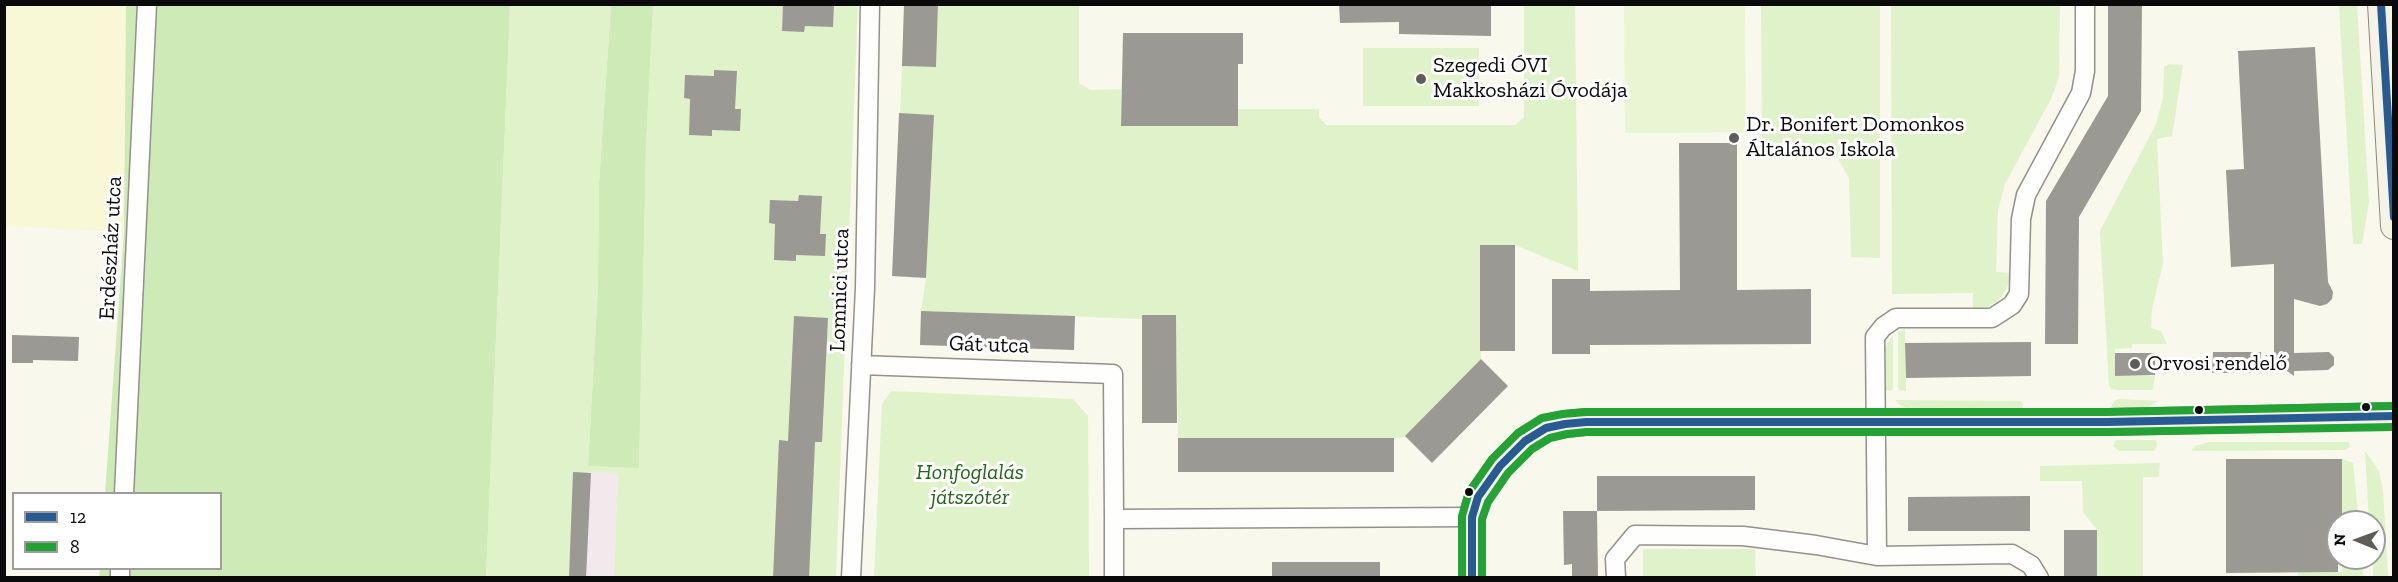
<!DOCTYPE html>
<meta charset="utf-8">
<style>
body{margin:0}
#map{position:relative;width:2398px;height:582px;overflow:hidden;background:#f9f8ec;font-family:"Zilla Slab",serif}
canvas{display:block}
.frame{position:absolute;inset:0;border:6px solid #0a0a0a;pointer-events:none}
.legend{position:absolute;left:12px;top:492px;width:210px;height:78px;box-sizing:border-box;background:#fff;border:2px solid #9d9d9d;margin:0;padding:8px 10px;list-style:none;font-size:18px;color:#0a0a0a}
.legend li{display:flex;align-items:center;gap:12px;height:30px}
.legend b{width:30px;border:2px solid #9d9d9d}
.north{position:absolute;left:2326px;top:510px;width:60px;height:60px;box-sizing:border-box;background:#fff;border:2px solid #9d9d9d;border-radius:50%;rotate:271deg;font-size:16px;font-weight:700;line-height:24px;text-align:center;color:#0a0a0a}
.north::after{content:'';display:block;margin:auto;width:21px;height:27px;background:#5e5d59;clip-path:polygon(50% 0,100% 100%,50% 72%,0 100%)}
</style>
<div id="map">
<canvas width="2398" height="582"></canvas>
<div class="frame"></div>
<ul class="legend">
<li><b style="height:8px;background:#275b91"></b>12</li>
<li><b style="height:8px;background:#25a235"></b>8</li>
</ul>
<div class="north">N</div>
</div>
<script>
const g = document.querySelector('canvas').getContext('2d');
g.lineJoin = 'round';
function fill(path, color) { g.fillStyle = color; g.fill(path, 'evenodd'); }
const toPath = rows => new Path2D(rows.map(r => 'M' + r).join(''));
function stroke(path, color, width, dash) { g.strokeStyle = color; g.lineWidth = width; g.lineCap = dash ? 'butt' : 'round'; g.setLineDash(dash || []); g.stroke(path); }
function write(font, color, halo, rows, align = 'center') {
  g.font = font + ' "Zilla Slab",serif'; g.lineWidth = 6; g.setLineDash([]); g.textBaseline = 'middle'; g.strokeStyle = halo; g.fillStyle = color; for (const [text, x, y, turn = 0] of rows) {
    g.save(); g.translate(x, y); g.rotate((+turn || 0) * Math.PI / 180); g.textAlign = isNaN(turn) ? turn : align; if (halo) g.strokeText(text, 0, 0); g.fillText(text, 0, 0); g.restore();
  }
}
fill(toPath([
 [588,472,618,473,614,577,583,578]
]), '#f1e9eb');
fill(toPath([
 [5,5,126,5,124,232,5,226]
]), '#f8f7d6');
fill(toPath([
 [1079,4,1079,83,1090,90,1121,89,1121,126,1237,126,1238,109,1319,109,1319,117,1326,125,1515,125,1524,117,1524,5,1575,5,1578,271,1515,245,1480,245,1481,359,1405,437,1394,438,1178,438,1176,315,1142,315,1142,319,921,311,926,278,934,115,900,114,902,66,936,67,938,5],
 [510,5,611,5,599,184,598,287,588,466,639,468,646,146,653,5,858,5,836,577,614,577,618,473,588,472,583,577,486,578],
 [1761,5,1880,5,1880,258,1851,257,1849,178,1837,157,1814,147,1782,145,1762,139],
 [1891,5,2060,5,2059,77,2052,97,2005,184,1998,210,1996,272,2011,273,2007,288,1999,300,1987,307,1973,309,1973,293,1892,294],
 [2339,5,2357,5,2369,201,2362,244,2353,244],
 [1363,48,1479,48,1479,106,1363,106],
 [2169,64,2183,65,2172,136,2157,139,2163,264,2152,309,2151,328,2161,331,2167,344,2132,344,2132,348,2115,349,2115,376,2155,376,2153,390,2116,390,2111,389,2109,385,2100,231,2156,124,2163,98,2164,67],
 [1905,329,1906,391,1899,390,1898,387,1898,332],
 [1893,335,1893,389,1891,391,1885,390,1884,361,1885,347],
 [891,391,1073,399,1088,416,1089,577,874,577,882,404],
 [2119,399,2158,401,2144,409,2110,409,2114,401],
 [1895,400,2022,401,2023,408,1911,409,1901,406],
 [2116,440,2156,440,2157,446,2154,451,2119,451,2113,446],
 [2209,442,2349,442,2350,447,2345,450,2191,451,2195,446],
 [2365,451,2379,471,2383,490,2388,577,2373,577,2374,522,2369,522],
 [2342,459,2353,463,2359,522,2342,522],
 [2160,463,2159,477,2143,477,2143,577,2097,577,2097,530,2083,512,2082,481,2040,481,2040,466],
 [1643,549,1755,549,1756,577,1643,577],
 [2342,558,2362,558,2363,577,2298,577,2298,572,2342,572]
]), '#dff2c9');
fill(toPath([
 [126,5,510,5,486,577,99,578,100,569,220,568,220,494,105,493,124,232],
 [611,5,653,5,646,146,639,468,588,466,598,287,599,184]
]), '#ceeab6');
fill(toPath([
 [1624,5,1745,5,1746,132,1625,133]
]), '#eaf5d3');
fill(toPath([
 [783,4,834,5,833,27,805,26,804,32,782,31],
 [904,4,938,4,936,67,902,66],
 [1339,4,1491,4,1491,36,1399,34,1399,22,1340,23],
 [2108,4,2142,4,2141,111,2079,217,2078,344,2045,344,2046,201,2108,96],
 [1123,33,1243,33,1243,64,1238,64,1238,126,1121,126],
 [2315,47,2328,282,2333,292,2332,299,2327,304,2320,306,2294,299,2294,353,2329,352,2334,357,2334,365,2328,370,2294,371,2294,376,2265,355,2274,354,2274,264,2231,267,2226,170,2244,169,2238,51],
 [714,70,737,71,735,109,741,109,740,131,712,130,712,136,689,135,690,99,684,98,685,75,714,76],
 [899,113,934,115,926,278,892,276],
 [1679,143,1737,143,1737,290,1811,289,1811,344,1590,345,1590,354,1552,354,1552,279,1590,279,1590,291,1680,290],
 [799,195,822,196,820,234,826,234,825,256,796,255,796,261,774,260,775,224,769,223,770,200,798,201],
 [1480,245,1515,245,1515,351,1480,351],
 [921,311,1075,316,1074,350,920,345],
 [1142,315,1176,315,1177,423,1142,423],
 [794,316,828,318,822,442,815,442,809,578,773,578,779,440,788,441],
 [12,335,79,337,78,361,33,360,33,363,12,363],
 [2031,342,2031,376,1906,378,1905,343],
 [2213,352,2261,352,2261,373,2212,373],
 [2115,353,2155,353,2155,375,2115,376],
 [1481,359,1508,386,1432,463,1405,436],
 [1178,438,1394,438,1394,472,1178,472],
 [2226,459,2342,459,2342,522,2338,522,2338,572,2226,573],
 [573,472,591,473,586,578,569,578],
 [1597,476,1755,476,1755,510,1597,511],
 [2030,496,2030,531,1908,531,1908,497],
 [1563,511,1597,511,1598,578,1572,578,1572,564,1564,565],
 [2064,530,2097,530,2097,578,2064,578],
 [1272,562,1380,562,1380,578,1272,578]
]), '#9b9993');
const street = toPath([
 [861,365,1113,374,1114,519,1472,517],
 [124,494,147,4],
 [1114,519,1114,578],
 [120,578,120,568],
 [851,578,865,288,870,4],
 [1616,578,1615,559,1635,535,1743,536,1816,545,1877,556],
 [2039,578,2031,565,2012,554,1877,556,1875,337,1883,327,1896,318,1992,318,2012,305,2019,294,2021,219,2026,195,2081,93,2085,71,2085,4]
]);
const secondary = toPath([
 [2381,4,2394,226],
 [1472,578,1472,517,1478,497,1500,466,1525,441,1546,428,1565,424,1586,422,2108,422,2394,416]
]);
stroke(street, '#92918c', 21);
stroke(secondary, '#888882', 28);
stroke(street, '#fefefc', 18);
stroke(secondary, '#f4f3e6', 26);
stroke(toPath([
 [2381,4,2394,217],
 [1472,578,1472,517,1478,497,1500,466,1525,441,1546,428,1565,424,1586,422,2108,422,2394,416]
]), '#275b91', 8);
stroke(toPath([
 [1482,578,1482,519,1488,502,1508,473,1532,449,1550,438,1567,434,1586,432,2108,432,2394,427]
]), '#25a235', 8);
stroke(toPath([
 [1462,578,1462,516,1469,492,1492,459,1518,433,1542,418,1563,414,1586,412,2108,412,2394,406]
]), '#25a235', 8);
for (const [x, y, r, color] of [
 [1421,79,6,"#5e5d59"],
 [1734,138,6,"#5e5d59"],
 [2135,364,6,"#5e5d59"],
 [2366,407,5,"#0a0a0a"],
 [2199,410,5,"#0a0a0a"],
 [1469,492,5,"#0a0a0a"]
]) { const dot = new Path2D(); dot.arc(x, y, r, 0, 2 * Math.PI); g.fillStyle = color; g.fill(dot); stroke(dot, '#fff', 2); }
write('22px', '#0a0a0a', '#fff', [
 ["Szegedi ÓVI",1433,66],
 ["Makkosházi Óvodája",1433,91],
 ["Dr. Bonifert Domonkos",1746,125],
 ["Általános Iskola",1746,150],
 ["Orvosi rendelő",2147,364]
], 'left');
write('22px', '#0a0a0a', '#fff', [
 ["Erdészház utca",111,248,-87],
 ["Lomnici utca",840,290,-88],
 ["Gát utca",989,345,2]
]);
write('italic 22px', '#216615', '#fff', [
 ["Honfoglalás",970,473],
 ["játszótér",970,498]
]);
</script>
